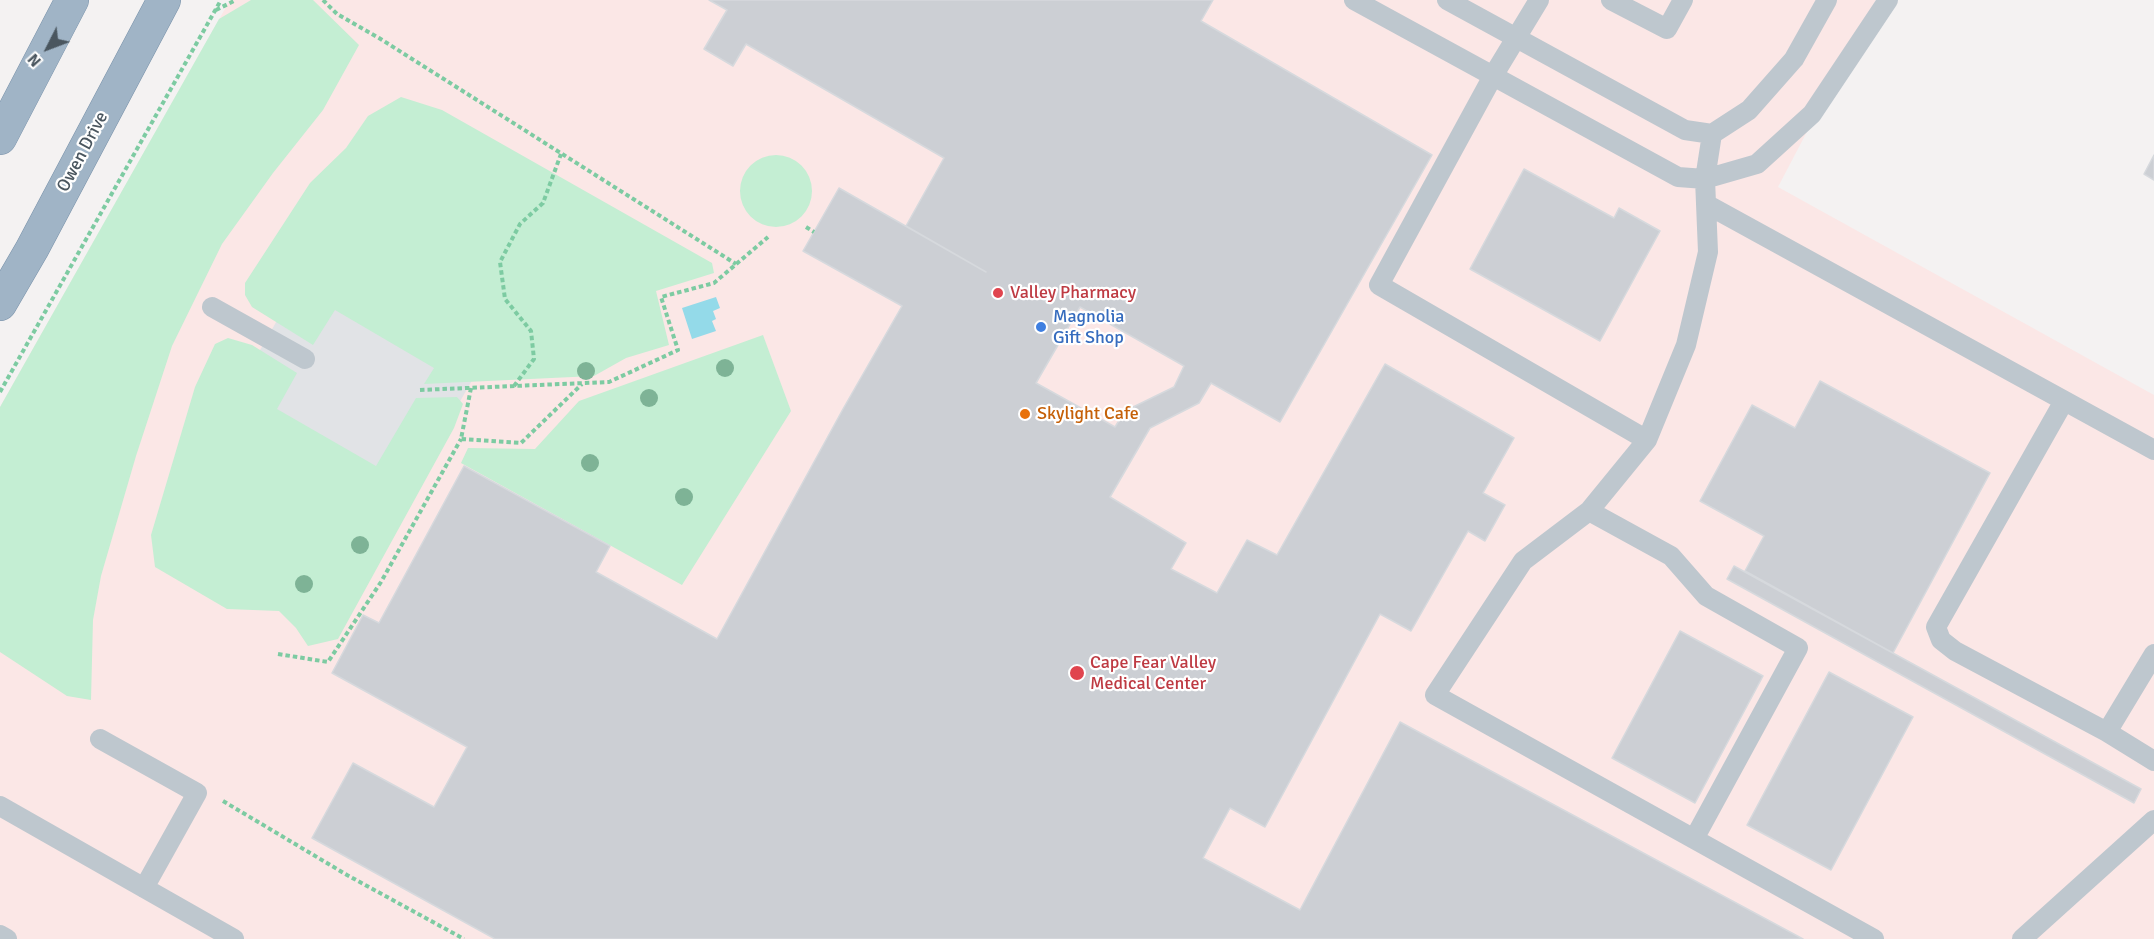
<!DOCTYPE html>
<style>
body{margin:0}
#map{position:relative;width:2154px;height:939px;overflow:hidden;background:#f4f2f2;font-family:Signika,sans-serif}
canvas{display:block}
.north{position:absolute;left:18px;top:18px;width:60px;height:60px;-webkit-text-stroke:4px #fff;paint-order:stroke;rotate:228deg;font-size:16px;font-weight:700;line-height:24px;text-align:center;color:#4a565f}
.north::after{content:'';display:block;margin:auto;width:21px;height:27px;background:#4a565f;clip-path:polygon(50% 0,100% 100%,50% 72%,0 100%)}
</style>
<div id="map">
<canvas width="2154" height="939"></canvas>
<div class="north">N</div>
</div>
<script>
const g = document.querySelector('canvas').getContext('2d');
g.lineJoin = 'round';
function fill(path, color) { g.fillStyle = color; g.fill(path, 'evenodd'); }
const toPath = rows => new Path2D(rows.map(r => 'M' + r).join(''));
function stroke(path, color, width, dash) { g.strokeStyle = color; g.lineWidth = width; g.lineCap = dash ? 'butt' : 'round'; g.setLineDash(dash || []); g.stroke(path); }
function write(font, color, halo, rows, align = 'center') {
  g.font = font + ' Signika,sans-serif'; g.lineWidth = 4.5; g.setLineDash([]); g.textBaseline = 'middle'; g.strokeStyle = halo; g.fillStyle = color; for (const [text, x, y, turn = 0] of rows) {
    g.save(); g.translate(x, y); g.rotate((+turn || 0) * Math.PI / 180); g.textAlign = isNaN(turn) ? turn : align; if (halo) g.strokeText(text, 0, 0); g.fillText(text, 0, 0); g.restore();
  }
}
fill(toPath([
 [230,0,1876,0,1778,187,2154,395,2154,939,0,939,0,407]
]), '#fbe7e6');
fill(toPath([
 [318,249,490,349,392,520,220,420]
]), '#e1e3e6');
fill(toPath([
 [251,0,313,0,359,45,323,110,273,173,222,244,172,346,136,456,101,576,93,620,91,700,67,696,0,652,0,407,219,19],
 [401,97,442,110,712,263,714,273,656,291,669,345,626,358,594,376,424,384,434,368,335,310,313,345,252,307,245,295,245,283,310,183,346,148,368,116],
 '740 191a36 36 0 1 1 72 0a36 36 0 1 1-72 0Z',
 [763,335,791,411,682,585,461,463,468,448,535,449,579,401],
 [228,338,252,345,297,373,277,409,376,466,416,398,457,397,463,404,454,428,338,639,308,646,296,628,279,611,227,609,155,567,151,535,195,387,215,344]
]), '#c4eed3');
fill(toPath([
 [716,297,720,308,713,311,716,319,712,321,716,331,692,339,682,308]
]), '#94dae9');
const building = toPath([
 [709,0,1213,0,1201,21,1432,155,1280,422,1211,383,1199,403,1150,428,1110,497,1186,543,1171,569,1217,593,1247,540,1277,555,1385,364,1514,438,1483,493,1505,505,1485,541,1468,531,1411,631,1380,614,1265,827,1230,808,1203,858,1300,910,1400,722,1803,939,495,939,312,838,353,763,434,807,467,747,332,673,363,615,379,623,464,466,610,546,596,572,717,639,843,409,902,306,803,251,839,188,986,272,906,226,944,158,746,44,733,66,704,49,727,10,709,0],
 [1080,307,1184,366,1174,387,1125,411,1115,427,1036,383,1080,307],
 [2154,155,2154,180,2144,174,2154,155],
 [1524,169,1614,218,1619,208,1660,231,1600,341,1470,269,1524,169],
 [1820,381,1990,473,1893,653,1745,571,1764,536,1700,501,1752,405,1795,428,1820,381],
 [1734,566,2141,789,2134,803,1727,579,1734,566],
 [1680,631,1763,676,1695,803,1612,758,1680,631],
 [1829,672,1913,717,1831,870,1747,825,1829,672]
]);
fill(building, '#cccfd4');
stroke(building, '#d6d9dd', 1.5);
const trunk = toPath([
 [0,138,72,0],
 [0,304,32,249,164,0]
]);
stroke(trunk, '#7891a9', 34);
stroke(toPath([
 [323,0,337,14,379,38,736,264],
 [216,10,236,0],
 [806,227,814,232],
 [514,386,534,359,531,331,505,299,500,262,520,224,543,203,561,154],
 [471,388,461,439,521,443,582,384],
 [420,390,609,382,678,350,661,297,714,283,768,237],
 [0,392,221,0],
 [278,654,328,662,381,582,461,439],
 [223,801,347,875,464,939]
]), '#7dcba2', 4, [4.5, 3]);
stroke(toPath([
 [1354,0,1678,177,1705,179,1757,164,1812,114,1888,0],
 [1447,0,1685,130,1712,134,1749,110,1794,59,1827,0],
 [1539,0,1493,76,1379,285,1647,440],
 [1611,0,1667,29,1683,0],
 [1712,134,1705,179,1708,252,1686,345,1647,440,1589,511,1523,561,1435,695,1874,939],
 [1706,204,2154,450],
 [212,307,305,359],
 [2064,401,1936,627,1941,640,1955,651,2107,732,2154,761],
 [1589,511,1671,556,1706,596,1798,648,1694,839],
 [2107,732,2154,654],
 [100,739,197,793,144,888],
 [0,806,234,939],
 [0,935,7,939],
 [2022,939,2154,820]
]), '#bec7ce', 20);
stroke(trunk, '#a0b4c6', 33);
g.fillStyle = '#7eb396';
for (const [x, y] of [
 [725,368],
 [586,371],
 [649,398],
 [590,463],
 [684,497],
 [360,545],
 [304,584]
]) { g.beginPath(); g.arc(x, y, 9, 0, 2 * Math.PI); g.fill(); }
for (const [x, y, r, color] of [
 [998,293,6,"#e0444e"],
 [1041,327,6,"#3f7fe0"],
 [1025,414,6,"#e8710a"],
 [1077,673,8,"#e0444e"]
]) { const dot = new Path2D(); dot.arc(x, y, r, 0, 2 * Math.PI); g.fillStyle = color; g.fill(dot); stroke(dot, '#fff', 2); }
write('18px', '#4a565f', '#fff', [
 ["Owen Drive",83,152,-62]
]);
write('18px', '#be3a42', '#fff', [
 ["Valley Pharmacy",1010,293],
 ["Cape Fear Valley",1090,663],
 ["Medical Center",1090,684]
], 'left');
write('18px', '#366cbe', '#fff', [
 ["Magnolia",1053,317],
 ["Gift Shop",1053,338]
], 'left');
write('18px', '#c56008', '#fff', [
 ["Skylight Cafe",1037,414]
], 'left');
</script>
